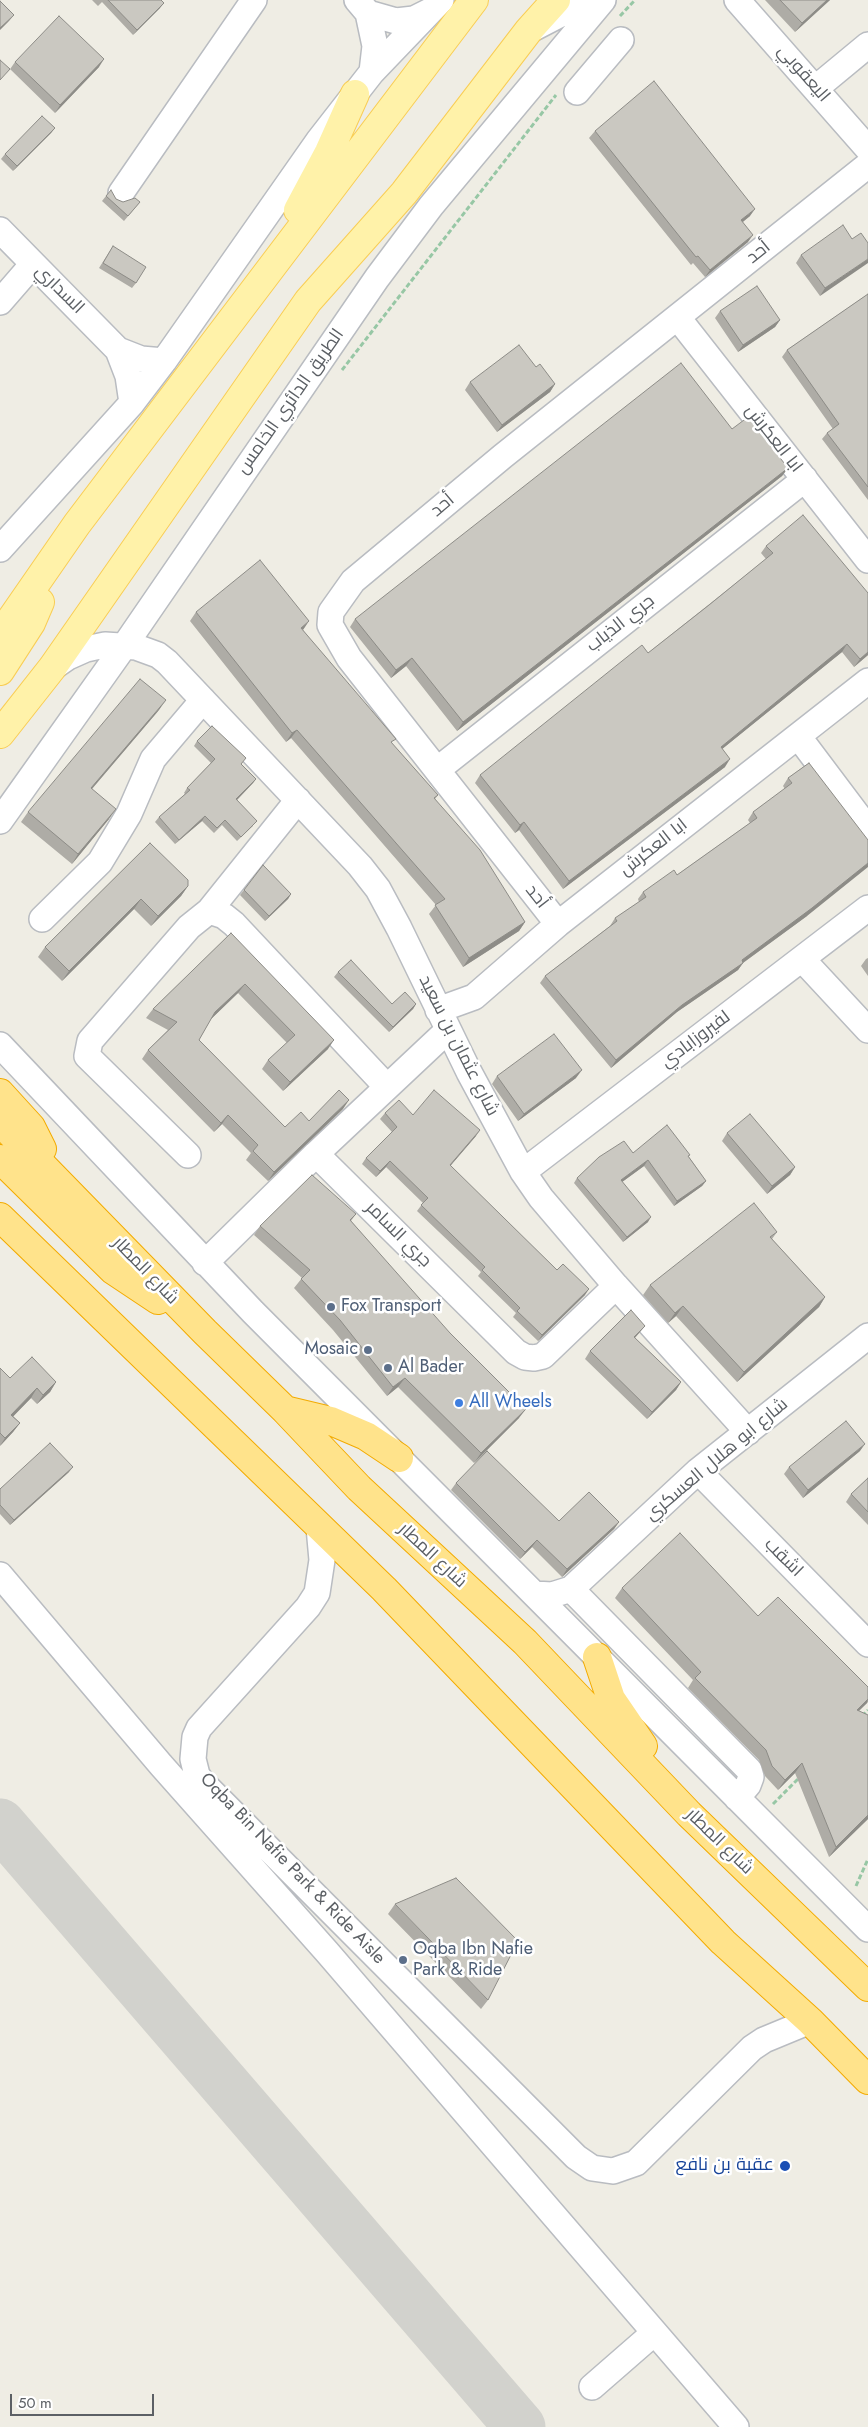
<!DOCTYPE html>
<meta charset="utf-8">
<style>
body{margin:0}
#map{position:relative;width:868px;height:2427px;overflow:hidden;background:#efede4;font-family:Jost,sans-serif}
canvas{display:block}
.scale{position:absolute;left:10px;top:2394px;width:144px;height:22px;box-sizing:border-box;border:2px solid #5c6065;border-top:0;padding-left:6px;font-size:15px;line-height:18px;white-space:nowrap;color:#5c6065;-webkit-text-stroke:4px #fff;paint-order:stroke}
</style>
<div id="map">
<canvas width="868" height="2427"></canvas>
<div class="scale">50 m</div>
</div>
<script>
const g = document.querySelector('canvas').getContext('2d');
g.lineJoin = 'round';
const toPath = rows => new Path2D(rows.map(r => 'M' + r).join(''));
function stroke(path, color, width, dash) { g.strokeStyle = color; g.lineWidth = width; g.lineCap = dash ? 'butt' : 'round'; g.setLineDash(dash || []); g.stroke(path); }
function fill(path, color) { g.fillStyle = color; g.fill(path, 'evenodd'); }
function write(font, color, halo, rows, align = 'center') {
  g.font = font + ' Jost,Cairo,sans-serif'; g.lineWidth = 5; g.setLineDash([]); g.textBaseline = 'middle'; g.strokeStyle = halo; g.fillStyle = color; for (const [text, x, y, turn = 0] of rows) {
    g.save(); g.translate(x, y); g.rotate((+turn || 0) * Math.PI / 180); g.textAlign = isNaN(turn) ? turn : align; if (halo) g.strokeText(text, 0, 0); g.fillText(text, 0, 0); g.restore();
  }
}
stroke(toPath([
 [0,1824,520,2427]
]), '#d2d2cd', 51);
const minor = toPath([
 [357,0,368,13,396,21,414,19,428,12],
 [737,0,868,149],
 [368,13,375,46,372,72],
 [532,29,588,0],
 [816,88,868,45],
 [577,92,621,40],
 [121,193,254,0],
 [0,230,118,350,141,359,164,361],
 [0,302,33,264],
 [678,318,868,560],
 [118,350,128,376,132,403],
 [0,549,132,403,164,361,319,140,372,72,441,0],
 [52,668,68,657,86,649,105,645,136,647,158,655,167,662,360,866,378,889,399,928,469,1072,523,1172,541,1198,616,1286,748,1432],
 [798,736,868,829],
 [437,770,805,479],
 [0,821,125,645,377,278,431,206,603,0],
 [209,911,298,800],
 [42,919,100,862,129,814,153,759,203,700],
 [558,924,349,658,330,625,331,612,353,581,503,456,868,165],
 [802,959,868,1030],
 [438,1010,474,997,558,924,868,681],
 [0,1045,253,1312,868,1929],
 [316,1154,516,1352,525,1357,534,1358,543,1356,616,1286],
 [188,1155,87,1056,90,1041,189,927,209,911,224,916,234,924,387,1087],
 [523,1172,868,908],
 [205,1263,316,1154,447,1031],
 [698,1471,868,1644],
 [319,1527,322,1560,317,1593,308,1607,199,1728,195,1737,193,1759,197,1775,202,1782,576,2157,592,2168,613,2171,636,2163,752,2048,764,2040,810,2021],
 [0,1575,161,1765,327,1952,736,2427],
 [571,1589,749,1770,751,1777,748,1785,737,1798],
 [534,1594,552,1595,571,1589,698,1471,868,1336],
 [592,2387,654,2333]
]);
const major = toPath([
 [298,210,329,152,355,94],
 [0,635,77,524,474,0],
 [0,671,31,623,40,602],
 [0,734,52,668,308,301,404,193,529,30,556,0]
]);
const highway = toPath([
 [0,1093,31,1127,42,1149],
 [0,1122,205,1332,285,1410,359,1488,525,1642,689,1814,868,1987],
 [0,1159,113,1270,158,1300],
 [0,1217,384,1589,723,1942,810,2021,868,2080],
 [285,1410,331,1421,366,1436,399,1458],
 [597,1657,611,1699,643,1746]
]);
stroke(minor, '#b9bcc1', 28);
stroke(major, '#f9cd54', 30);
stroke(highway, '#f3ab00', 30);
stroke(toPath([
 [620,16,635,0],
 [342,370,556,95],
 [862,1716,868,1710],
 [773,1804,800,1777],
 [856,1886,868,1859]
]), '#97c7a5', 3, [5, 2.5]);
stroke(minor, '#fff', 25);
stroke(major, '#fff2a9', 28);
stroke(highway, '#ffe38b', 28);
fill(toPath([
 [92,0,161,0,160,8,133,35,102,2,98,6],
 [765,0,830,0,795,32],
 [15,62,99,67,55,113,10,69,6,75],
 [55,128,51,133,13,171,1,159,5,154],
 [595,131,750,216,743,222,748,242,705,277,693,263,691,265,589,138],
 [106,196,123,202,140,202,124,221,102,201],
 [852,239,868,243,820,296,796,263,801,255],
 [113,246,136,283,132,288,99,268],
 [868,294,868,500,822,439,827,433,833,429,782,357,787,350],
 [720,311,780,320,775,327,738,352,715,318],
 [536,367,555,384,550,392,497,432,465,390,470,382],
 [732,429,788,468,782,476,457,731,406,666,391,678,350,627,355,619],
 [766,546,868,593,868,655,854,667,842,652,722,749,725,767,563,889,519,830,515,833,475,783,480,775,648,653,766,559,761,553],
 [196,612,303,630,392,744,438,795,435,799,525,922,519,931,463,967,429,914,436,905,291,738,286,742,190,621],
 [159,710,92,789,109,819,72,864,21,822,28,812],
 [197,741,241,764,256,779,253,783,237,800,253,826,237,841,222,825,214,833,202,821,175,844,155,822,159,817,185,794,184,793,187,788,211,763,194,746],
 [809,763,807,916,743,963,738,970,677,1012,611,1068,540,983,545,976,610,926,615,918,639,902,638,899,643,892,677,875,750,823,748,820,753,812,785,789,783,786,788,778],
 [150,843,188,886,181,896,151,926,134,909,62,981,38,957,45,947],
 [244,890,291,894,288,899,265,921,240,895],
 [231,933,328,1049,283,1091,262,1069,268,1060,287,1043,238,993,211,1019,199,1040,285,1127,309,1121,343,1109,268,1181,246,1160,251,1153,222,1124,214,1132,142,1059,148,1050,168,1030,146,1018,153,1009],
 [868,958,868,976,861,966,866,959],
 [338,972,392,1004,416,1004,413,1009,389,1032,334,977],
 [497,1076,576,1078,518,1121,492,1084],
 [385,1113,413,1115,476,1136,450,1166,557,1270,585,1295,538,1341,513,1317,516,1313,478,1276,481,1272,417,1211,423,1203,386,1167,376,1177,362,1164,366,1158,392,1132,380,1119],
 [727,1133,795,1167,790,1175,767,1194,722,1141],
 [633,1153,689,1157,706,1181,702,1186,674,1206,644,1166,622,1182,648,1222,623,1242,574,1183,577,1178],
 [356,1214,351,1221,519,1418,474,1463,398,1387,387,1396,333,1330,294,1288,302,1278,254,1235,260,1226],
 [777,1232,772,1239,825,1297,819,1307,737,1382,676,1316,668,1323,643,1295,650,1285],
 [645,1326,635,1338,681,1382,676,1390,647,1419,585,1359,590,1351],
 [0,1368,10,1378,56,1382,50,1392,37,1404,31,1398,13,1416,20,1423,13,1432,0,1446],
 [860,1451,803,1498,784,1474,789,1467],
 [69,1472,10,1525,0,1514,0,1489],
 [868,1478,868,1525,846,1502,851,1494],
 [456,1483,559,1521,619,1522,614,1529,562,1577,532,1547,520,1559,451,1490],
 [622,1588,758,1616,868,1687,868,1702,859,1711,868,1819,829,1857,795,1773,778,1790,765,1776,759,1760,688,1688,693,1680,615,1598],
 [395,1904,488,2000,481,2009,388,1914]
]), '#aeaca6');
fill(toPath([
 [827,0,830,0,795,32,802,23],
 [164,3,160,8,133,35,137,30],
 [14,15,9,21,0,30,0,28],
 [104,59,99,67,55,113,60,105],
 [55,128,51,133,13,171,17,166],
 [755,209,750,216,736,227,741,220],
 [753,235,748,242,705,277,710,270],
 [868,259,868,263,820,296,825,288],
 [780,320,775,327,738,352,743,345],
 [555,384,550,392,497,432,502,425],
 [788,468,782,476,457,731,463,722],
 [309,621,303,630,301,628],
 [847,644,842,652,716,754,721,747],
 [868,652,868,655,854,667,860,659],
 [412,658,406,666,391,678,396,670],
 [166,700,159,710,84,798,91,788],
 [297,730,291,738,286,742,292,733],
 [730,759,725,767,563,889,569,881],
 [256,779,253,783,233,804,236,799],
 [116,809,109,819,72,864,78,854],
 [205,816,202,821,175,844,179,840],
 [524,822,519,830,515,833,520,825],
 [868,863,868,867,807,916,740,965,743,963,738,970,677,1012,611,1068,616,1060,682,1005],
 [188,886,181,896,151,926,158,916],
 [291,894,288,899,265,921,269,916],
 [141,899,134,909,62,981,69,971],
 [525,922,519,931,463,967,469,958],
 [245,984,238,993,208,1022,215,1012],
 [416,1004,413,1009,389,1032,393,1027],
 [334,1040,328,1049,283,1091,290,1082],
 [582,1070,576,1078,518,1121,524,1114],
 [349,1100,343,1109,268,1181,274,1172],
 [228,1115,222,1124,214,1132,221,1123],
 [480,1130,476,1136,446,1171,450,1165],
 [648,1160,644,1166,618,1185,621,1180],
 [390,1161,386,1167,376,1177,380,1171],
 [795,1167,790,1175,767,1194,772,1186],
 [706,1181,702,1186,674,1206,677,1201],
 [651,1217,648,1222,623,1242,627,1237],
 [589,1289,585,1295,538,1341,542,1335],
 [825,1297,819,1307,737,1382,744,1372],
 [683,1306,676,1316,668,1323,675,1313],
 [645,1326,639,1333,629,1344,634,1337],
 [405,1378,398,1387,387,1396,393,1387],
 [56,1382,50,1392,37,1404,43,1395],
 [681,1382,676,1390,647,1419,652,1412],
 [37,1388,31,1398,5,1425,11,1415],
 [526,1409,519,1418,474,1463,481,1453],
 [20,1423,13,1432,0,1446,5,1438],
 [865,1444,860,1451,803,1498,808,1490],
 [73,1467,69,1472,10,1525,14,1520],
 [619,1522,614,1529,562,1577,567,1569],
 [537,1540,532,1547,520,1559,525,1552],
 [868,1699,867,1703,850,1719,857,1710],
 [802,1763,795,1773,778,1790,785,1780],
 [868,1815,868,1819,829,1857,836,1847]
]), '#8d8c87');
const building = toPath([
 [108,0,161,0,164,3,137,30,108,0],
 [780,0,827,0,802,23,780,0],
 [0,1,14,15,0,28,0,1],
 [59,16,104,59,60,105,15,62,59,16],
 [0,60,10,69,0,80,0,60],
 [654,81,755,209,741,220,753,235,710,270,698,256,696,257,595,131,654,81],
 [42,116,55,128,17,166,5,154,42,116],
 [111,190,116,199,123,202,135,198,140,202,128,216,106,196,111,190],
 [843,225,852,239,861,233,868,243,868,259,825,288,801,255,843,225],
 [113,246,146,267,136,283,103,263,113,246],
 [757,286,780,320,743,345,720,311,757,286],
 [868,294,868,487,827,433,839,424,787,350,868,294],
 [519,345,536,367,540,364,555,384,502,425,470,382,519,345],
 [681,363,732,429,748,417,788,468,463,722,412,658,396,670,355,619,681,363],
 [803,515,868,593,868,652,860,659,847,644,721,747,730,759,569,881,524,822,520,825,480,775,642,645,648,653,709,605,773,553,766,546,803,515],
 [260,560,309,621,301,628,396,739,391,742,438,795,434,798,480,850,525,922,469,958,435,905,445,899,297,730,292,733,196,612,260,560],
 [140,679,166,700,91,788,116,809,78,854,28,812,140,679],
 [212,726,246,758,241,764,256,779,236,799,257,821,241,837,225,820,217,828,205,816,179,840,159,817,190,790,187,788,215,759,197,741,212,726],
 [809,763,868,840,868,863,812,908,742,960,743,963,682,1005,616,1060,545,976,617,921,615,918,646,897,643,892,674,870,677,875,757,818,753,812,792,783,788,778,809,763],
 [150,843,188,880,188,886,158,916,141,899,69,971,45,947,150,843],
 [263,865,291,894,269,916,244,890,263,865],
 [231,933,334,1040,290,1082,268,1060,295,1035,245,984,215,1012,199,1040,285,1127,301,1112,309,1121,339,1090,349,1100,274,1172,253,1151,258,1145,228,1115,221,1123,148,1050,177,1022,153,1009,231,933],
 [351,960,392,1004,405,992,416,1004,393,1027,338,972,351,960],
 [554,1034,582,1070,524,1114,497,1076,554,1034],
 [434,1090,480,1130,450,1165,557,1270,563,1264,589,1289,542,1335,517,1311,520,1308,482,1270,485,1267,421,1205,428,1198,390,1161,380,1171,366,1158,397,1127,385,1113,399,1100,413,1115,434,1090],
 [750,1114,795,1167,772,1186,727,1133,750,1114],
 [667,1125,690,1155,688,1156,706,1181,677,1201,648,1160,621,1180,651,1217,627,1237,577,1178,599,1157,624,1141,633,1153,667,1125],
 [312,1175,356,1214,350,1220,450,1333,526,1409,481,1453,405,1378,393,1387,340,1320,301,1279,310,1270,260,1226,312,1175],
 [754,1203,777,1232,770,1237,825,1297,744,1372,683,1306,675,1313,650,1285,754,1203],
 [631,1310,645,1326,634,1337,681,1382,652,1412,590,1351,631,1310],
 [32,1357,56,1382,43,1395,37,1388,11,1415,20,1423,5,1438,0,1433,0,1368,10,1378,32,1357],
 [846,1421,865,1444,808,1490,789,1467,846,1421],
 [50,1443,73,1467,14,1520,0,1505,0,1489,50,1443],
 [487,1451,559,1521,589,1492,619,1522,567,1569,537,1540,525,1552,456,1483,487,1451],
 [868,1478,868,1512,851,1494,868,1478],
 [680,1533,758,1616,778,1597,868,1687,868,1699,857,1710,868,1715,868,1815,836,1847,802,1763,785,1780,772,1766,766,1750,695,1678,701,1672,622,1588,680,1533],
 [456,1878,518,1941,488,2000,395,1904,456,1878]
]);
fill(building, '#cac8c1');
stroke(building, '#8d8c87', 1);
for (const [x, y, r, color] of [
 [331,1307,5,"#5c6f8a"],
 [368,1350,5,"#5c6f8a"],
 [388,1368,5,"#5c6f8a"],
 [459,1403,5,"#3f7fe0"],
 [403,1960,5,"#5c6f8a"],
 [785,2166,6,"#1a4fb4"]
]) { const dot = new Path2D(); dot.arc(x, y, r, 0, 2 * Math.PI); g.fillStyle = color; g.fill(dot); stroke(dot, '#fff', 2); }
write('18px', '#5c6065', '#fff', [
 ["اليعقوبي",803,74,49],
 ["أحد",759,253,-39],
 ["السداري",59,290,45],
 ["الطريق الدائري الخامس",291,402,-55],
 ["ابا العكرش",773,439,52],
 ["أحد",443,506,-40],
 ["جري الذياب",621,624,-38],
 ["ابا العكرش",654,848,-38],
 ["أحد",536,897,52],
 ["لفيروزابادي",696,1040,-37],
 ["شارع عثمان بن سعيد",458,1046,63],
 ["جري السامر",398,1235,45],
 ["شارع المطار",145,1271,46],
 ["شارع ابو هلال العسكري",717,1460,-40],
 ["شارع المطار",432,1556,43],
 ["اشقب",783,1558,45],
 ["شارع المطار",719,1842,44],
 ["Oqba Bin Nafie Park & Ride Aisle",292,1869,46]
]);
write('18px', '#4e5e75', '#fff', [
 ["Fox Transport",341,1307],
 ["Mosaic",358,1350,"right"],
 ["Al Bader",398,1368],
 ["Oqba Ibn Nafie",413,1950],
 ["Park & Ride",413,1971]
], 'left');
write('18px', '#366cbe', '#fff', [
 ["All Wheels",469,1403]
], 'left');
write('18px', '#164399', '#fff', [
 ["عقبة بن نافع",774,2166]
], 'right');
</script>
